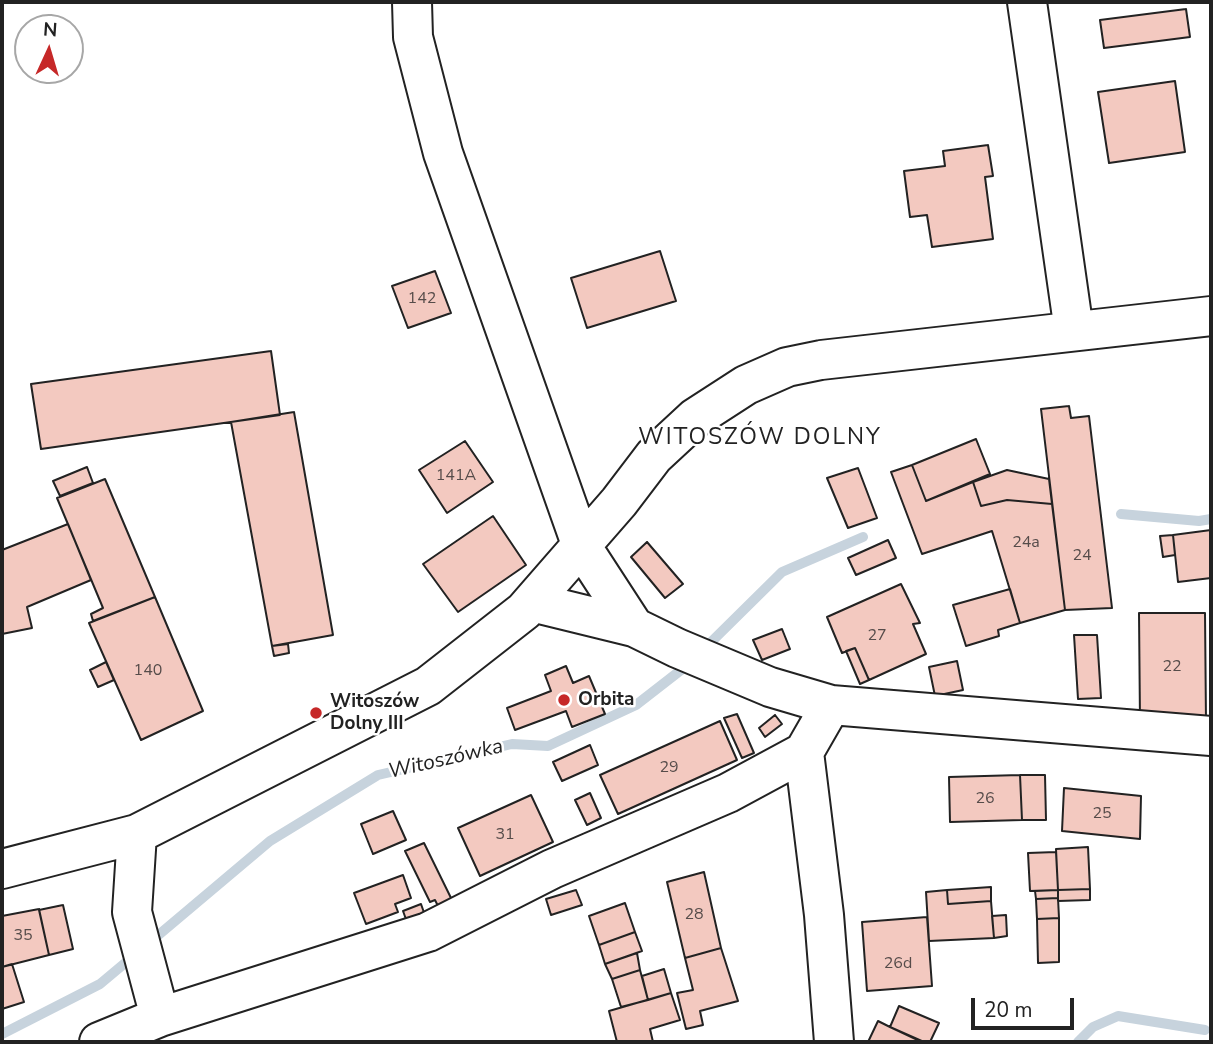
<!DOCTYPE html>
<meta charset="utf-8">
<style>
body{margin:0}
#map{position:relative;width:1213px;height:1044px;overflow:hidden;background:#fff;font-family:"Nunito Sans",sans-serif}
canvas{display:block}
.frame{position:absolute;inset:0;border:4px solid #222;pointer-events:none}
.north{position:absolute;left:14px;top:14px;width:70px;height:70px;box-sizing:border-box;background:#fff;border:2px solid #a7a7a7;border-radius:50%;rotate:4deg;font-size:19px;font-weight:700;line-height:28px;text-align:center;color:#222}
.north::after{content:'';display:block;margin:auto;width:24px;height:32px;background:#c62828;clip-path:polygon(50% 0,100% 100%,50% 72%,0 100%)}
.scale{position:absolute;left:971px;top:998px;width:103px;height:32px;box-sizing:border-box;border:4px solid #222;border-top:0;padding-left:9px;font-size:21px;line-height:24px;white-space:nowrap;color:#222;-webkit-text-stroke:5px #fff;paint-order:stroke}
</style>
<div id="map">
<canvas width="1213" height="1044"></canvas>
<div class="frame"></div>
<div class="north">N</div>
<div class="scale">20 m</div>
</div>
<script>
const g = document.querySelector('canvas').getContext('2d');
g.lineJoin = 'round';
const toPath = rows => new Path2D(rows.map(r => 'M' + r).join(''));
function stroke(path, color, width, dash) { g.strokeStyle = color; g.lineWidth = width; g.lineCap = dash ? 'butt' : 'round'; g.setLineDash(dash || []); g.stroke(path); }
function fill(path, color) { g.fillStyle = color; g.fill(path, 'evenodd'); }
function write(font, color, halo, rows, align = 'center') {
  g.font = font + ' "Nunito Sans",sans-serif'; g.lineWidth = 5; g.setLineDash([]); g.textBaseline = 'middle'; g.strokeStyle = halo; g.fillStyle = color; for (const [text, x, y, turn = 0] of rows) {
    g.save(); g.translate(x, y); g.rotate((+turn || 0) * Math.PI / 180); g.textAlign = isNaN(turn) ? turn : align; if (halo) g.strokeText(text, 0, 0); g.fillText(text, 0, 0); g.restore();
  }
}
stroke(toPath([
 [1121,514,1199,521,1211,519],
 [702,651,782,572,863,537],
 [149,943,270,841,378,775,512,744,548,746,636,705,690,663],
 [2,1034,100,984,137,953],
 [1078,1042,1093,1027,1118,1016,1205,1030]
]), '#c7d3dd', 10);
const building = toPath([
 [1186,9,1190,37,1104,48,1100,20,1186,9],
 [1175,81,1185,152,1109,163,1098,92,1175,81],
 [988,145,993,176,985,177,993,239,932,247,927,215,910,217,904,171,945,166,943,151,988,145],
 [660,251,676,301,587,328,571,278,660,251],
 [435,271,451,313,408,328,392,286,435,271],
 [271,351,280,415,41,449,31,384,271,351],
 [1069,406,1071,418,1089,416,1112,608,1065,610,1041,409,1069,406],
 [294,412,333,635,272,646,231,422,294,412],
 [976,439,990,474,926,501,912,465,976,439],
 [465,441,493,482,447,513,419,470,465,441],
 [912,465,926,501,973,482,981,506,1007,500,1052,504,1065,610,1020,623,992,531,922,554,891,472,912,465],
 [87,467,93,483,60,496,53,481,87,467],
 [858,468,877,518,848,528,827,478,858,468],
 [1007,470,1049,479,1052,504,1007,500,981,506,973,482,1007,470],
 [105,479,155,597,93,621,91,614,103,608,57,498,105,479],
 [493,516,526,565,458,612,423,564,493,516],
 [68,524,91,580,27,607,32,628,2,634,2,550,68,524],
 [1211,530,1211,578,1178,582,1173,535,1211,530],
 [1173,535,1175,555,1163,557,1160,536,1173,535],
 [888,540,896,558,856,575,848,558,888,540],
 [647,542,683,584,665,598,631,557,647,542],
 [901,584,920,623,913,624,926,654,869,680,855,648,842,653,827,617,901,584],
 [1010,589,1020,623,998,630,999,636,966,646,953,605,1010,589],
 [155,597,203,711,141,740,89,623,155,597],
 [1139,613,1205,613,1206,722,1140,722,1139,613],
 [782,629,790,649,762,660,753,640,782,629],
 [1074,635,1097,635,1101,698,1078,699,1074,635],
 [288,644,289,653,274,656,272,646,288,644],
 [855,648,869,680,860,684,846,651,855,648],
 [957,661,963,690,935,696,929,667,957,661],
 [106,662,114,680,98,687,90,670,106,662],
 [566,666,573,683,589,676,605,714,572,727,566,711,515,730,507,708,551,691,545,675,566,666],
 [737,714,754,753,742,758,724,718,737,714],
 [775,715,782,724,765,737,759,728,775,715],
 [720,721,737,760,618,814,600,775,720,721],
 [590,745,598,765,562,781,553,762,590,745],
 [1020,775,1022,820,950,822,949,777,1020,775],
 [1020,775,1045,775,1046,820,1022,820,1020,775],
 [1064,788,1141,796,1140,839,1062,831,1064,788],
 [590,793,601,818,587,825,575,800,590,793],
 [531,795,553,842,480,876,458,828,531,795],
 [393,811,406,840,373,854,361,824,393,811],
 [424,843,452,900,438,906,435,900,430,902,405,851,424,843],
 [1088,847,1090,889,1058,890,1056,849,1088,847],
 [1056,852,1058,890,1030,891,1028,853,1056,852],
 [704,872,721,948,685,958,667,882,704,872],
 [403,875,411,898,395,904,398,912,366,924,354,893,403,875],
 [991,887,991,901,948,904,947,890,991,887],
 [1090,889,1090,900,1058,901,1058,890,1090,889],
 [576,890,582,905,551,915,546,899,576,890],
 [947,890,948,904,991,901,994,938,929,941,926,892,947,890],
 [1058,890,1058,898,1036,899,1035,891,1058,890],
 [1058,898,1059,918,1037,919,1036,899,1058,898],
 [625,903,635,932,599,945,589,916,625,903],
 [421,904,429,927,411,933,403,911,421,904],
 [63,905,73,949,49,955,39,910,63,905],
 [39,909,49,955,2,967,2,916,39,909],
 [1006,915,1007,936,994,938,992,916,1006,915],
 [927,917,932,986,867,991,862,922,927,917],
 [1059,918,1059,962,1038,963,1037,919,1059,918],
 [635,932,642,951,605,964,599,945,635,932],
 [721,948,738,1001,700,1011,703,1025,686,1029,677,993,693,990,685,958,721,948],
 [637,953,640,970,612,979,605,964,637,953],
 [12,964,24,1002,2,1009,2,967,12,964],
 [664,969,671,993,648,1000,642,976,664,969],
 [640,970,648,1000,621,1007,612,979,640,970],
 [671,993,680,1020,650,1029,653,1042,617,1042,609,1011,671,993],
 [899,1006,939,1023,930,1042,924,1042,890,1027,899,1006],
 [878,1021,890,1027,922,1042,868,1042,878,1021]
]);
fill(building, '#f3c9c0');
stroke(building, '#222', 2);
const minor = toPath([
 [412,2,413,37,443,153,582,547,634,627,677,648,770,687,831,705,1211,736],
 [1027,2,1074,331],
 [532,602,634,627],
 [804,752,824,915,834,1042],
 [137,834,132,912,160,1017],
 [2,869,137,834,428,686,524,611,619,502,654,456,695,418,746,385,787,367,821,360,1211,316],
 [99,1042,160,1017,428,932,552,869,728,793,804,752,831,705]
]);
stroke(minor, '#222', 42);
stroke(minor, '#fff', 38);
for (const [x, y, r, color] of [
 [564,700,7,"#c62828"],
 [316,713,7,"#c62828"]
]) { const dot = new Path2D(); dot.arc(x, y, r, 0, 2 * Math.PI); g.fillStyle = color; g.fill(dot); stroke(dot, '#fff', 2.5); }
write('16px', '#564c4a', null, [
 ["142",422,299],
 ["141A",456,476],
 ["24a",1026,543],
 ["24",1082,556],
 ["27",877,636],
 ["22",1172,667],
 ["140",148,671],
 ["29",669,768],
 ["26",985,799],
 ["25",1102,814],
 ["31",505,835],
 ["28",694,915],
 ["35",23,936],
 ["26d",898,964]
]);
write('bold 19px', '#222', '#fff', [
 ["Orbita",578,700],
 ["Witoszów",330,702],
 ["Dolny III",330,724]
], 'left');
write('italic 21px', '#222', '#fff', [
 ["Witoszówka",446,760,-13]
]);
g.letterSpacing = '2px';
write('23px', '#222', '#fff', [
 ["WITOSZÓW DOLNY",760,438]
]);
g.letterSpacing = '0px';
</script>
